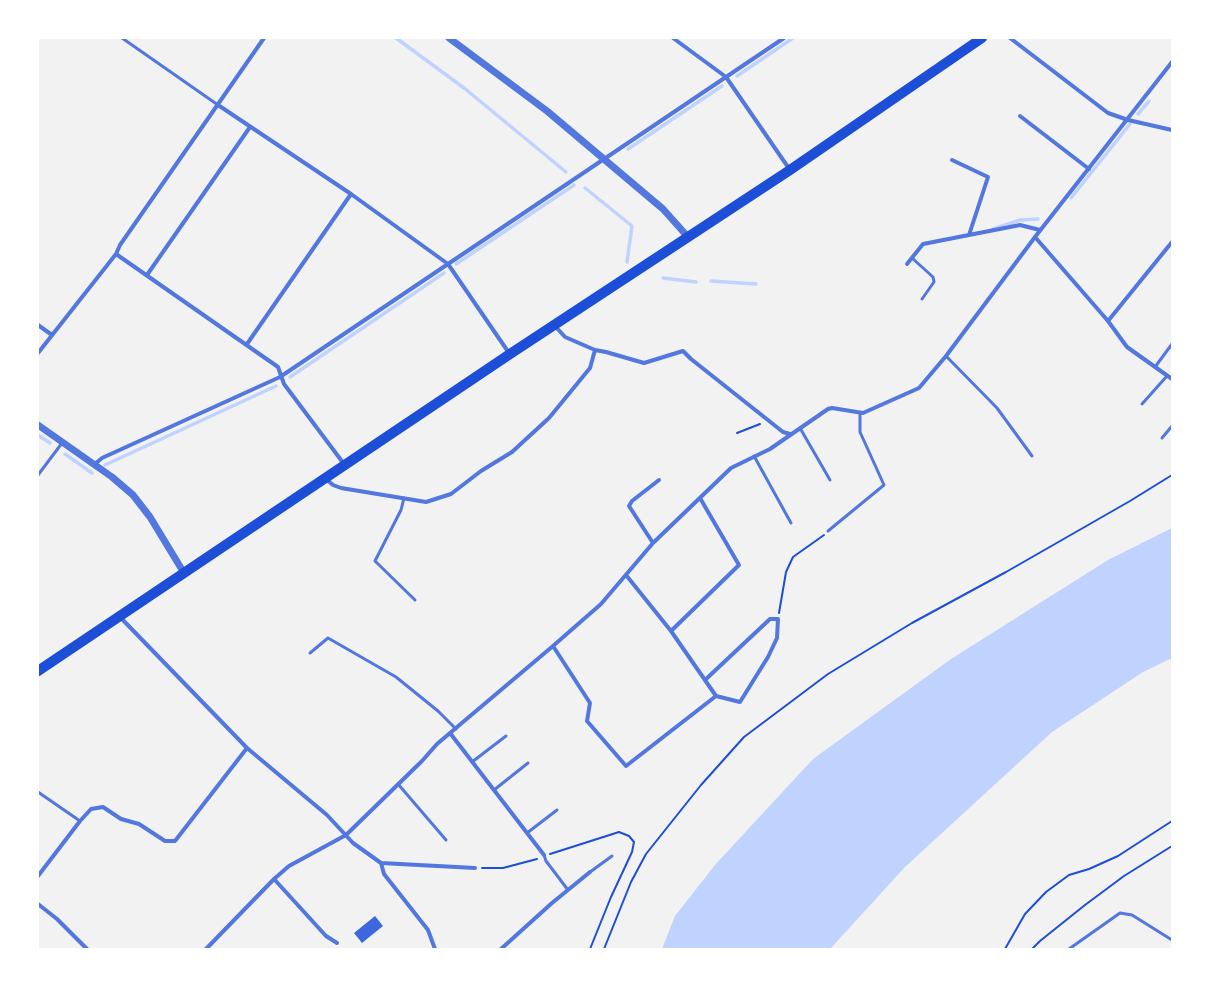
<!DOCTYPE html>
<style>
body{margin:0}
#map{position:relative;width:1210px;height:987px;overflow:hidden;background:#f2f2f2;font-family:"Times New Roman",serif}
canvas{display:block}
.frame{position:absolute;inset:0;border:39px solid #fff;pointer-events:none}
</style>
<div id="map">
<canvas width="1210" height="987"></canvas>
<div class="frame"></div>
</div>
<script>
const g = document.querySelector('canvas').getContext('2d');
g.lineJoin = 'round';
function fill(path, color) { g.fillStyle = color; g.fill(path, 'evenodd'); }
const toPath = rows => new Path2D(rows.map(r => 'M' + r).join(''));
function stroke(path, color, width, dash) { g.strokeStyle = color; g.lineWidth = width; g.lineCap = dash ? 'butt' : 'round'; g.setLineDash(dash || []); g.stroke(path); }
fill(toPath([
 [1172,528,1172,658,1143,672,1052,732,905,867,830,949,662,949,675,916,715,865,813,759,951,659,1108,560]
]), '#bfd3fe');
stroke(toPath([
 [396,38,464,88,566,172],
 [737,76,793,38],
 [1138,114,1149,101],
 [628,149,722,86],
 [585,188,632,226,627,262],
 [1071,198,1130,124],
 [993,229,1020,220,1038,219],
 [456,264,574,185],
 [663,278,696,282],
 [711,281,756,284],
 [290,377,444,273],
 [38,435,50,443],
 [65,454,92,473],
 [105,465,276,386]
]), '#bfd3fe', 3.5);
fill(toPath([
 [375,916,383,926,362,943,354,933]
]), '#3d67dc');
stroke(toPath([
 [737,433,760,424],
 [779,613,786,572,793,557,824,535],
 [550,854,619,832,629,836,634,842,632,852,611,897,590,949],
 [482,868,503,868,537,859],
 [604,949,631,882,646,854,701,785,744,737,828,674,912,623,1006,572,1130,501,1172,475],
 [1005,949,1025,914,1046,892,1069,875,1089,869,1118,856,1172,821],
 [1032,949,1040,941,1085,905,1124,876,1172,846]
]), '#1d4ed8', 2);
stroke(toPath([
 [122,38,218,105],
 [912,258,933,277,934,282,922,299],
 [946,356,997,408,1032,456],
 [1155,367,1172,344],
 [1142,404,1167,376],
 [800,428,830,480],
 [1162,438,1172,426],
 [754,456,791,523],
 [38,475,62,443],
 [404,498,401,510,375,561,415,600],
 [828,531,884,485,860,432,860,414],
 [310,653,328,638,396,677,438,711,456,729],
 [472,762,506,736],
 [398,784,446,840],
 [494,790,528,763],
 [38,792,80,821],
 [527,833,557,810],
 [544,855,546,861,568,890],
 [590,872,612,856],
 [1069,949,1120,913,1132,915,1172,940]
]), '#5277de', 3);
stroke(toPath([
 [673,38,726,77,790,170],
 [1010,38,1108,113,1128,120,1172,130],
 [218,105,351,194,448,264,509,353],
 [1020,116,1089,169],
 [952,160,988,177,969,235],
 [1035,237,1108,321,1127,347,1172,379],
 [116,254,278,367,284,384,344,464],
 [907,264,923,244,1020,225,1040,230],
 [147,275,250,127],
 [1108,321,1172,242],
 [38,325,52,335],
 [555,326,565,337,595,350,606,352,644,363,683,351,691,359,783,432,790,434],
 [247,344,351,194],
 [38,353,116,254,120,245,264,38],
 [95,464,102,458,280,377,784,38],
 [326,479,333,485,341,488,426,502,451,494,481,471,512,452,549,418,590,368,595,350],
 [653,543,629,506,632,501,659,480],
 [119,616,247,748,327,815,353,843,381,863,384,874,428,930,435,949],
 [671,631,739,565,700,498],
 [553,646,590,703,587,721,626,766,716,696,671,631,626,575],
 [705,680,770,619,778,619,777,638,768,657,740,702,716,696],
 [450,733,544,855],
 [381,863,475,868],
 [38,876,80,821,91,809,103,807,121,819,139,824,165,841,175,841,247,748],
 [274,879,326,936,337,943],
 [38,904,57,919,87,949],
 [206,949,274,879,289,866,346,835,422,761,437,744,553,646,601,604,653,543,731,468,770,449,828,409,832,408,863,413,919,388,946,356,1035,237,1172,62],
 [501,949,552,903,590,872]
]), '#5277de', 4);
stroke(toPath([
 [449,38,547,111,663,209,688,237],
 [38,425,112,477,133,495,150,517,184,573]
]), '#5277de', 7);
stroke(toPath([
 [38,671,510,354,790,170,982,38]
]), '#1d4ed8', 10);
</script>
